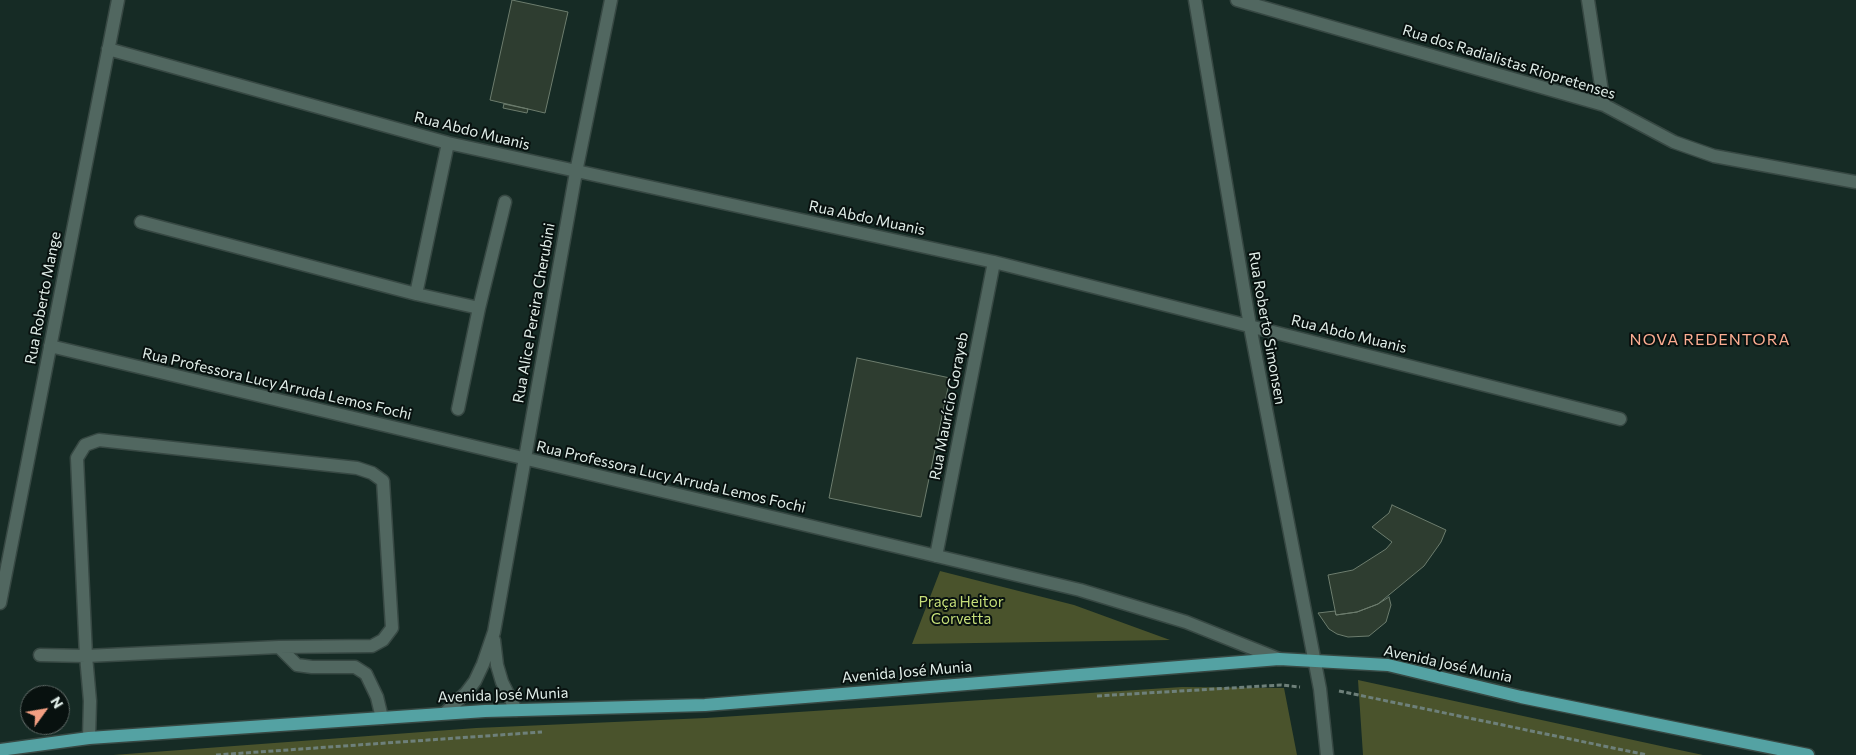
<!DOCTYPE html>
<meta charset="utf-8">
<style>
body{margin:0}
#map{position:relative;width:1856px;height:755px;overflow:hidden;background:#162b25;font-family:Commissioner,sans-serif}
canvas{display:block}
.north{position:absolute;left:20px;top:685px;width:50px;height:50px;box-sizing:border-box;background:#08110f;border:1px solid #5f6966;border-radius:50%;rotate:58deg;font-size:14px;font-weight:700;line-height:20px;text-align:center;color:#e1eee9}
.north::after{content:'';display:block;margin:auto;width:18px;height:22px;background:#f39f82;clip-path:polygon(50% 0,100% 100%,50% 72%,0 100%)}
</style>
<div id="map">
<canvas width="1856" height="755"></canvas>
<div class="north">N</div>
</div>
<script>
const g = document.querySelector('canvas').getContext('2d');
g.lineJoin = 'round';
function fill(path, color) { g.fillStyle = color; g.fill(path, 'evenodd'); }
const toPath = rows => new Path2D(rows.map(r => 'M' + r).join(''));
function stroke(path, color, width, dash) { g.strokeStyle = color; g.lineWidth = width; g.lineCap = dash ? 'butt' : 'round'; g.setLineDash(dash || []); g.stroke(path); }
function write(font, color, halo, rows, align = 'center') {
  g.font = font + ' Commissioner,sans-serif'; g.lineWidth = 4; g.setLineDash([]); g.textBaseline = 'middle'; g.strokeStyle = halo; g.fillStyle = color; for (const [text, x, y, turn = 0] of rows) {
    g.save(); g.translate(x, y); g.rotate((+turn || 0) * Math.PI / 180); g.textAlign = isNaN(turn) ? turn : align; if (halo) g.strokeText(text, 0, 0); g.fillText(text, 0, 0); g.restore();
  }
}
fill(toPath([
 [940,571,1074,605,1170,640,912,644],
 [1358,680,1670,748,1703,755,1363,755],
 [1182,687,1284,688,1297,755,113,755,476,728,706,718]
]), '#4a532c');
const building = toPath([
 [512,0,568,12,545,113,490,100,512,0],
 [504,104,528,109,527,113,503,108,504,104],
 [857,358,950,378,921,517,829,498,857,358],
 [1392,505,1446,530,1441,542,1424,566,1378,604,1357,612,1336,615,1328,575,1353,570,1386,549,1392,542,1372,527,1389,513,1392,505],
 [1389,597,1391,605,1386,622,1369,636,1348,637,1337,634,1329,629,1318,613,1335,611,1336,615,1357,612,1378,604,1389,597]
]);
fill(building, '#2e3d30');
stroke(building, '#6d7d6e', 1);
const minor = toPath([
 [1195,0,1250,326,1320,689,1327,755],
 [1237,0,1604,105,1674,142,1714,156,1856,182],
 [1588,0,1604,105],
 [108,49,448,143,994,262,1620,419],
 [141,222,416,294,448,143],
 [416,294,479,308,505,202],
 [50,346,1080,590,1186,622,1279,659],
 [458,409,479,308],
 [99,440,357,468,372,473,383,481,392,628,383,640,372,646,279,647,86,656,77,458,85,445,99,440],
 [936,556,994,262],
 [0,603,118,0],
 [494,640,497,665,502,682,516,710],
 [279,647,297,665,312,667,355,667,366,674,377,697,382,718],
 [40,655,86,656,90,701,89,738],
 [445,713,466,693,475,681,483,664,494,632,576,172,611,0]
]);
const major = toPath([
 [0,750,89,738,485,711,705,705,1279,659,1388,665,1521,697,1808,755]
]);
stroke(minor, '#374843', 15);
stroke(major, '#374843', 15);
stroke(toPath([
 [1339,691,1647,755],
 [1097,696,1281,685,1300,687],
 [216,755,542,732]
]), '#6e807a', 3, [5, 2.5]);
stroke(minor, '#516760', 12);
stroke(major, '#54a2a3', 12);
write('15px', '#e1eee9', '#08110f', [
 ["Rua dos Radialistas Riopretenses",1509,62,17],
 ["Rua Abdo Muanis",472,131,14],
 ["Rua Abdo Muanis",867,218,12],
 ["Rua Roberto Mange",43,298,-79],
 ["Rua Alice Pereira Cherubini",534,313,-80],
 ["Rua Roberto Simonsen",1267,328,80],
 ["Rua Abdo Muanis",1349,334,14],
 ["Rua Professora Lucy Arruda Lemos Fochi",277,384,13],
 ["Rua Maurício Gorayeb",949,406,-79],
 ["Rua Professora Lucy Arruda Lemos Fochi",671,477,13],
 ["Avenida José Munia",1448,664,12],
 ["Avenida José Munia",907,672,-5],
 ["Avenida José Munia",503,695,-2]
]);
write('15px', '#c6df79', '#08110f', [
 ["Praça Heitor",961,602],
 ["Corvetta",961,619]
]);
g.letterSpacing = '1px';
write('16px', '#fcad92', '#08110f', [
 ["NOVA REDENTORA",1710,340]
]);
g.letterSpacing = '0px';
</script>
